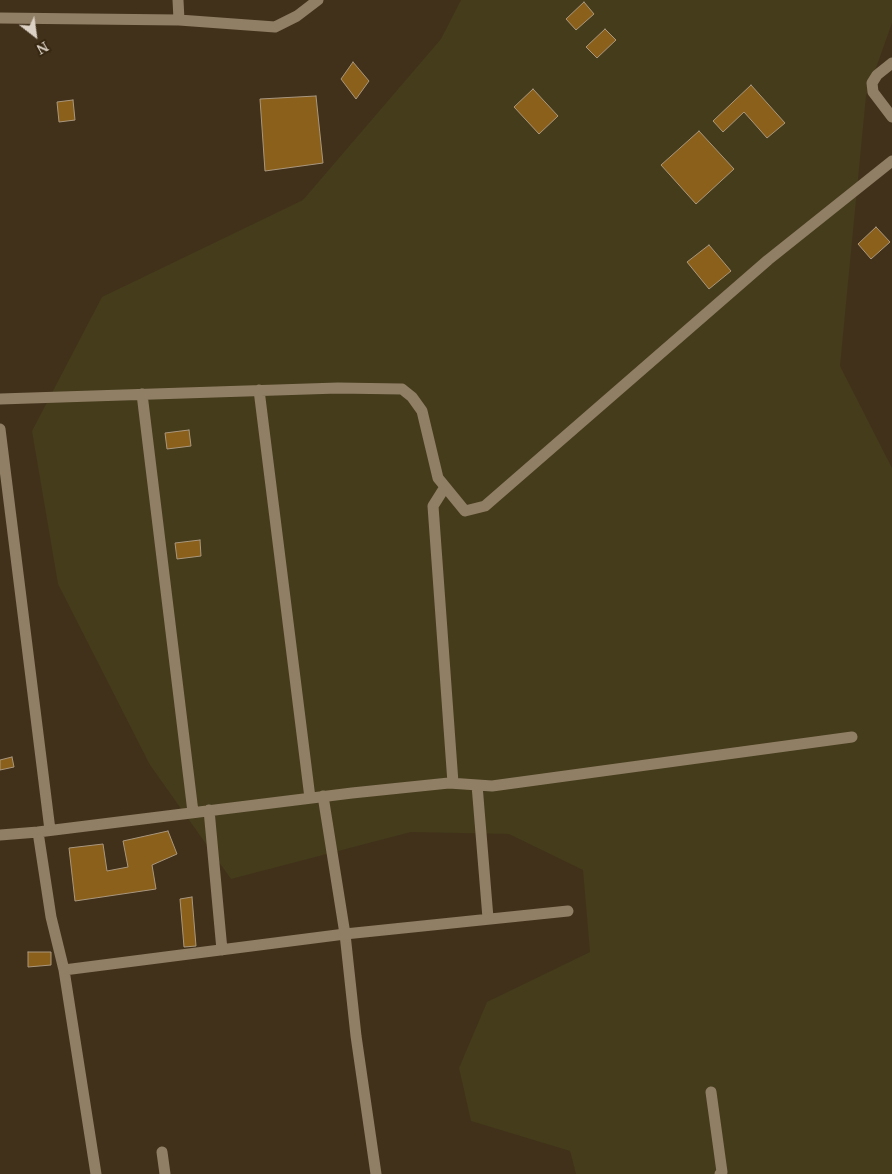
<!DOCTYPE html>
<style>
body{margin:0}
#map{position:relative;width:892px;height:1174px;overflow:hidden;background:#41311b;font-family:"Noto Serif",serif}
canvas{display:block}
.north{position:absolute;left:10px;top:10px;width:50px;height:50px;-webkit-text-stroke:4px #362711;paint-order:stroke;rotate:150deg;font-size:14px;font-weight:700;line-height:20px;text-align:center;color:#dbd1c4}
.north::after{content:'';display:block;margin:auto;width:18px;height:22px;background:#dbd1c4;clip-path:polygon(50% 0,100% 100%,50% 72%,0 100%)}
</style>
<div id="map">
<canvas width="892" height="1174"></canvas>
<div class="north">N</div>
</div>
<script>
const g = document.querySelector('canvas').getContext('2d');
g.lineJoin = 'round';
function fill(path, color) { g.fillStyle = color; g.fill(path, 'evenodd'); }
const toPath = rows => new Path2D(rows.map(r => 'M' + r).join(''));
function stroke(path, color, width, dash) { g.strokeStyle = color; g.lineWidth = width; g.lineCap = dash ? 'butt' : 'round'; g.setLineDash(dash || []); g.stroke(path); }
fill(toPath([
 [461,0,892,0,892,23,866,96,840,366,892,468,892,1174,576,1174,570,1151,471,1121,459,1068,487,1002,590,952,583,870,509,834,411,832,231,879,150,765,58,584,32,431,102,297,303,200,441,39]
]), '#443c1b');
const building = toPath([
 [584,2,594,14,576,30,566,19,584,2],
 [605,29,616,40,597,58,586,47,605,29],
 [353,62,369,81,356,99,341,79,353,62],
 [751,85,785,123,767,138,744,112,723,132,713,121,751,85],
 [533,89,558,116,539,134,514,107,533,89],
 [316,96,323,163,265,171,260,99,316,96],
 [73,100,75,120,59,122,57,102,73,100],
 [699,131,734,169,696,204,661,165,699,131],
 [876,227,890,242,871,259,858,244,876,227],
 [709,245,731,271,709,289,687,262,709,245],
 [189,430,191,446,167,449,165,433,189,430],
 [200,540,201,556,177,559,175,543,200,540],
 [12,757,14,767,0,770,0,760,12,757],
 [168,831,177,854,152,865,156,889,75,901,69,848,103,844,107,871,128,867,123,841,168,831],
 [192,897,196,946,184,947,180,899,192,897],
 [28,952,51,952,51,965,28,967,28,952]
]);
fill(building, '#8a601a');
stroke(building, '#aa977e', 1);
stroke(toPath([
 [178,0,179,20],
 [0,18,179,20,275,27,297,16,318,0],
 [892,63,877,75,872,83,873,92,892,117],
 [259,390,310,798],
 [142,394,193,812],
 [0,399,338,388,402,389,412,397,422,411,438,478,465,511,485,506,768,260,892,161],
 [0,429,50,830],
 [445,487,433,506,453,783],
 [477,785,488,918],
 [209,810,222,950],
 [38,832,352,793,449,783,492,786,852,737],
 [0,835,38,832,51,917,64,970,96,1174],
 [64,970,345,934,323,796],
 [711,1092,722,1172,720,1174],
 [162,1152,165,1174],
 [376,1174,356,1036,345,934,568,911]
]), '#907e65', 11);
</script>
